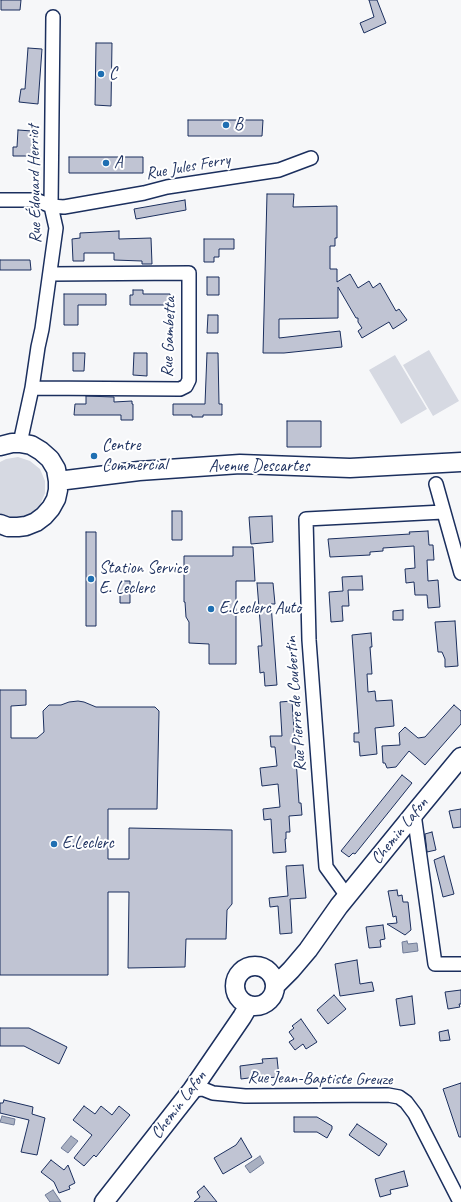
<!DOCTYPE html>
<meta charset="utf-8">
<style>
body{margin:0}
canvas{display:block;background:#f6f7f9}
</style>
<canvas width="461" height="1202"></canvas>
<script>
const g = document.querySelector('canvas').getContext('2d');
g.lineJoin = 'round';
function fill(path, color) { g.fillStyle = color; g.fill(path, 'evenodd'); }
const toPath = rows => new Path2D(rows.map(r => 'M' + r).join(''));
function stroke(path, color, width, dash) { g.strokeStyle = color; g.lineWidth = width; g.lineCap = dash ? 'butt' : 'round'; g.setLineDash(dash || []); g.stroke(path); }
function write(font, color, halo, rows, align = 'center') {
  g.font = font + ' Caveat,sans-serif'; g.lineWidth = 4; g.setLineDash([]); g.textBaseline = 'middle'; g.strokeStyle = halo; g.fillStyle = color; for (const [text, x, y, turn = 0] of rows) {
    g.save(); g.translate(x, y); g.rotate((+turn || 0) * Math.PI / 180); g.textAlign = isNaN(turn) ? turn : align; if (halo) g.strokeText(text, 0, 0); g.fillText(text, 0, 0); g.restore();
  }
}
fill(toPath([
 [429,350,459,401,433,416,403,365],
 [395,355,427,409,401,424,369,370],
 [18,457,30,461,40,469,45,481,45,493,40,505,31,514,19,518,6,517,0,513,0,462,6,459]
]), '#d6d9e2');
const water = toPath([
 [407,941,408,944,417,943,418,951,403,953,402,942,407,941],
 [2,1116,15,1119,14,1125,0,1122,2,1116],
 [71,1136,78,1141,68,1153,61,1148,71,1136],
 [260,1156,264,1163,250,1173,245,1166,260,1156],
 [53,1190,61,1202,50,1202,45,1195,53,1190]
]);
fill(water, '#a9b0c1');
stroke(water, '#707c99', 1);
const building = toPath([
 [1,0,21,0,20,10,1,10,1,0],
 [369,0,377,0,386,23,364,33,360,23,374,17,369,0],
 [96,43,112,43,111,106,95,105,96,43],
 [28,48,42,49,38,104,19,102,21,89,25,89,28,48],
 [188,120,263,120,262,136,188,136,188,120],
 [18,130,32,131,32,156,13,156,13,147,17,147,18,130],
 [69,157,143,157,143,173,69,173,69,157],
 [267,194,294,194,293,207,337,206,337,238,335,238,335,246,330,246,330,269,337,269,337,282,350,274,358,288,369,281,373,288,380,283,396,311,399,309,407,320,393,329,389,322,362,338,358,331,362,328,358,322,358,318,356,318,338,287,338,318,279,319,279,338,340,331,342,347,284,353,263,353,267,194],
 [185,200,186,210,136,219,134,209,185,200],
 [119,231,119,239,151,238,152,264,142,264,142,261,114,260,114,253,84,253,84,261,73,261,72,239,80,238,80,233,119,231],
 [204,239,234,239,234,249,219,249,219,257,214,257,214,262,204,262,204,239],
 [0,260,30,260,31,270,0,270,0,260],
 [207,277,219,277,219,295,207,295,207,277],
 [133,290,143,290,143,294,170,294,170,305,130,305,130,295,133,295,133,290],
 [64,294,106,294,106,305,78,305,78,325,64,325,64,294],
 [208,315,218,315,218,333,207,333,208,315],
 [73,353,85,353,84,371,73,371,73,353],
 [134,353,147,353,147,376,133,375,134,353],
 [207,353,218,353,219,404,222,404,222,415,203,415,203,417,192,417,192,415,173,415,173,404,205,404,207,353],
 [86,396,114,397,114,402,132,401,132,404,133,404,133,420,121,420,121,415,74,415,75,404,86,404,86,396],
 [287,421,321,421,321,447,287,447,287,421],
 [172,511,182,511,182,540,172,540,172,511],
 [272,516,273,542,251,544,249,517,272,516],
 [428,531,429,545,433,545,434,560,427,560,428,581,438,580,440,607,428,608,427,595,415,595,414,582,406,583,405,569,415,568,414,546,383,548,383,551,370,552,370,555,330,557,328,539,410,534,409,532,428,531],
 [86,532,96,532,96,626,86,626,86,532],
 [233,547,253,547,255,581,236,581,236,664,209,664,209,644,189,643,189,622,186,617,185,602,184,602,184,556,233,556,233,547],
 [362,576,363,590,348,590,349,606,342,606,343,621,331,622,329,592,343,591,342,577,362,576],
 [120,581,130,581,130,603,120,603,120,581],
 [257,583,273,583,275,604,271,604,277,685,265,686,264,672,260,673,258,646,262,646,257,583],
 [403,610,403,620,393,620,393,611,403,610],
 [455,621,458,666,445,667,445,659,442,652,438,652,435,622,455,621],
 [371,633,372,647,370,647,372,674,367,674,368,692,375,691,376,701,392,700,394,726,375,728,377,754,360,756,359,742,354,742,354,733,359,733,352,635,371,633],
 [0,690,26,690,26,705,11,706,11,738,37,738,44,732,43,711,49,705,61,705,69,702,78,701,84,702,96,707,155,707,159,711,157,809,108,809,108,859,129,859,129,828,232,830,232,904,227,910,226,939,186,939,185,967,128,968,129,892,108,892,108,975,0,975,0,690],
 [292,701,299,803,301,803,302,815,289,816,290,832,286,832,286,839,285,839,286,852,273,853,271,819,264,820,263,809,280,807,278,784,262,786,260,768,277,766,275,747,271,747,270,736,282,736,280,702,292,701],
 [454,705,461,711,461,724,425,765,409,751,396,767,387,768,385,763,383,763,382,746,400,745,399,733,405,727,418,738,425,737,454,705],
 [402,775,412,783,355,854,353,853,349,857,341,851,402,775],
 [461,809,461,827,453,828,449,811,461,809],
 [432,832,436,850,427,852,425,834,432,832],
 [444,856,454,894,443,897,434,860,444,856],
 [303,865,306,898,290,899,292,933,280,934,278,906,270,907,269,898,288,896,286,866,303,865],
 [397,890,398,896,402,895,403,902,408,902,411,930,405,935,387,924,397,923,396,916,393,917,388,891,397,890],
 [383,925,385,939,380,940,381,947,369,948,366,927,383,925],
 [357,960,360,984,372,982,374,991,340,996,335,964,357,960],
 [461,990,461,1004,459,1004,460,1007,448,1009,445,992,461,990],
 [334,995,346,1009,328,1024,317,1010,334,995],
 [412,996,415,1024,400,1026,396,999,412,996],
 [301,1019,317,1042,306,1049,303,1044,295,1050,289,1042,294,1039,289,1032,294,1028,292,1026,301,1019],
 [0,1028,29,1028,67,1047,59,1064,24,1046,0,1046,0,1028],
 [448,1030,450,1040,440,1041,439,1032,448,1030],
 [277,1058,279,1077,264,1078,264,1076,241,1079,240,1066,263,1063,262,1059,277,1058],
 [461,1083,461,1137,459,1137,443,1089,461,1083],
 [4,1100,33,1107,32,1114,45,1118,37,1155,21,1152,29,1120,0,1113,0,1103,3,1103,4,1100],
 [84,1106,95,1114,101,1106,112,1115,119,1106,130,1115,96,1157,94,1155,84,1166,74,1158,92,1135,73,1120,84,1106],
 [294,1117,317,1117,332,1126,332,1129,327,1138,317,1132,294,1132,294,1117],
 [357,1124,387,1144,379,1156,349,1135,357,1124],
 [241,1138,252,1157,223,1174,214,1158,236,1145,241,1138],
 [51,1160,64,1170,68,1165,75,1183,69,1186,70,1189,59,1193,54,1182,41,1172,51,1160],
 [404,1171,408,1186,390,1190,391,1194,380,1197,375,1179,404,1171],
 [204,1186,217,1202,194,1202,200,1197,197,1192,204,1186]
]);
fill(building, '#c0c4d3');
stroke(building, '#1b2f5e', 1);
const street = toPath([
 [0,200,36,200,51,206,64,207,144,193,167,187,279,170,311,158],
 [32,388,180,389,186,386,189,380,189,273,50,274],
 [20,443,32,388,38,347,42,329,56,228,51,206,53,17],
 [436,484,461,573],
 [414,814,435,964,461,964],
 [347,896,326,867,309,640,306,519,443,512],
 [192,1090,203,1089,213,1093,245,1096,388,1095,399,1097,406,1102,415,1114,460,1202]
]);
const secondary = toPath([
 [0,446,12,443,20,443,31,445,41,451,50,459,56,469,58,481,58,490,56,499,51,508,44,516,36,522,26,526,18,527,8,527,0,524],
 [58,481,139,471,240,464,350,468,461,462],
 '235 986a20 20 0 1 1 40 0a20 20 0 1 1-40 0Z',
 [276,985,291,970,308,950,339,906,418,809,461,757],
 [104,1202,192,1090,242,1017,249,1005]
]);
stroke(street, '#1b2f5e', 16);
stroke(secondary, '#1b2f5e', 21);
stroke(street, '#fff', 13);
stroke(secondary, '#fff', 18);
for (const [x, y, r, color] of [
 [101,74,4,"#1f6fb2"],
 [226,125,4,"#1f6fb2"],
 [106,163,4,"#1f6fb2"],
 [94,456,4,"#1f6fb2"],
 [91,579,4,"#1f6fb2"],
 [211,609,4,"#1f6fb2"],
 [54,844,4,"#1f6fb2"]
]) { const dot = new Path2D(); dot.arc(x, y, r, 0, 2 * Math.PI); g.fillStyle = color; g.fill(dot); stroke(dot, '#fff', 1.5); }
write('17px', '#1b2f5e', '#fff', [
 ["C",109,74],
 ["B",234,125],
 ["A",114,163],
 ["Centre",102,446],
 ["Commercial",102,466],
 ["Station Service",99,569],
 ["E. Leclerc",99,589],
 ["E.Leclerc Auto",219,609],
 ["E.Leclerc",62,844]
], 'left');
write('17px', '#1b2f5e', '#fff', [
 ["Rue Jules Ferry",188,167,-10],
 ["Rue Édouard Herriot",35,184,-91],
 ["Rue Gambetta",169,337,-88],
 ["Avenue Descartes",259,467],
 ["Rue Pierre de Coubertin",296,704,-94],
 ["Chemin Lafon",400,831,-51],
 ["Rue Jean-Baptiste Greuze",320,1079,1],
 ["Chemin Lafon",179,1105,-53]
]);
</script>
